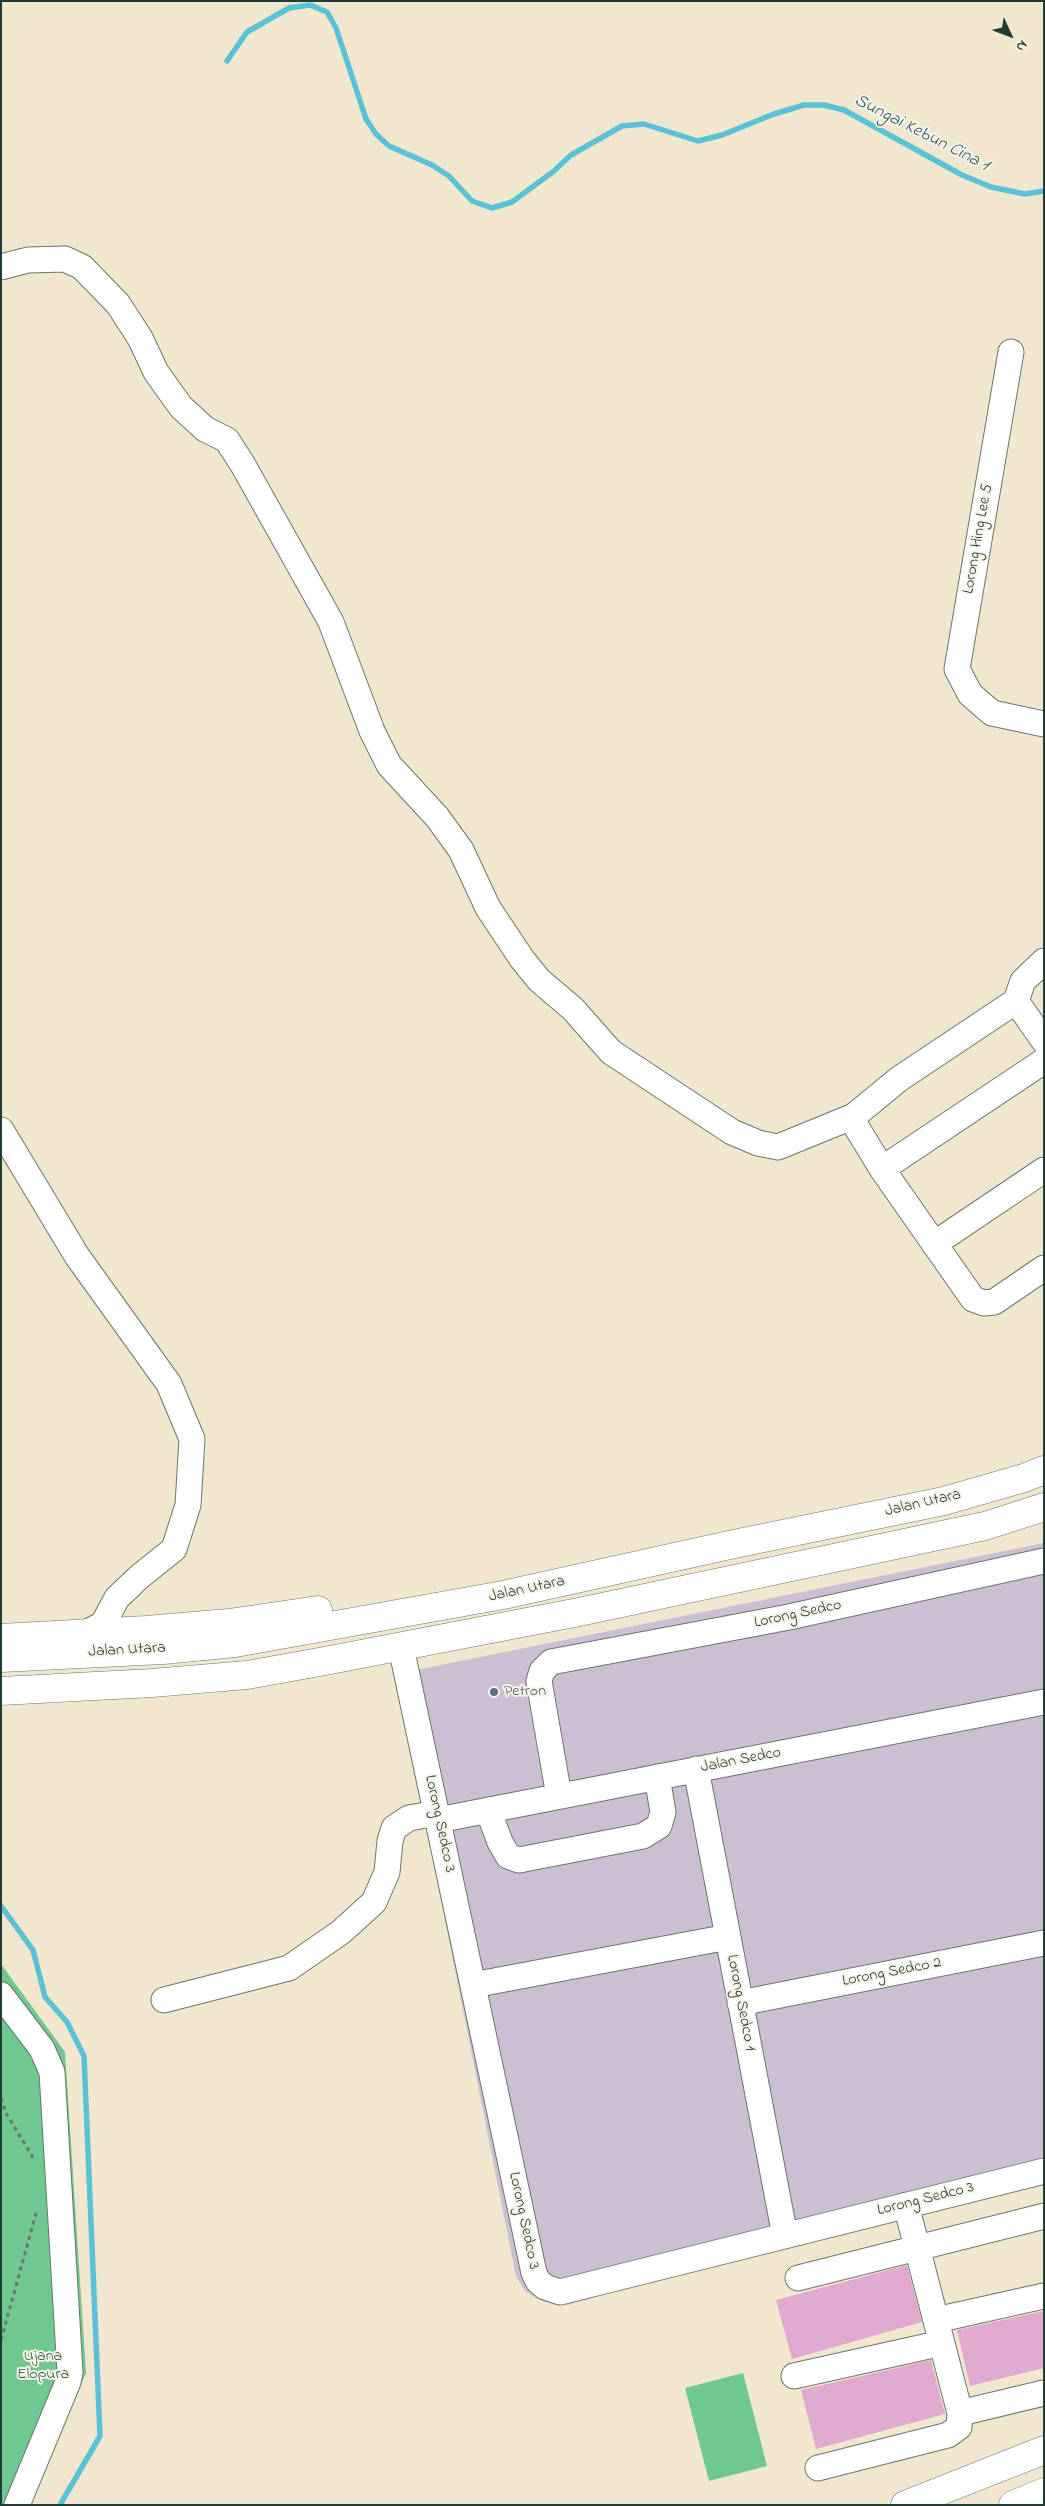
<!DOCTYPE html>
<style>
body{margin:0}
#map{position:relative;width:1045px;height:2506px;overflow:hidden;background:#f1e7ce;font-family:"Indie Flower",sans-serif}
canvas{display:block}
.frame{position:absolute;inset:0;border:2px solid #1f3d34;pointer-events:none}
.north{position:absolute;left:985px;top:10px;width:50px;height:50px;-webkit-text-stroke:4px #f7f3e8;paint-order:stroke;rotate:133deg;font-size:14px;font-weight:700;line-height:20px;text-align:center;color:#1f3d34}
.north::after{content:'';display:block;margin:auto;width:18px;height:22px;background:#1f3d34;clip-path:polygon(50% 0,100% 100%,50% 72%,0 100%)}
</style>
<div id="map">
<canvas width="1045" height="2506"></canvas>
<div class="frame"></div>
<div class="north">N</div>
</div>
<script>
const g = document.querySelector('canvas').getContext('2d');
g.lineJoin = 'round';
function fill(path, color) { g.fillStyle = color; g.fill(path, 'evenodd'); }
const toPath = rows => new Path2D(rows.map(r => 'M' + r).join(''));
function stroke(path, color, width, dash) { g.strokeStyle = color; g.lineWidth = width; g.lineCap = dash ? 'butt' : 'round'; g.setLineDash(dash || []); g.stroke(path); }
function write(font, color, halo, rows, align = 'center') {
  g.font = font + ' "Indie Flower",sans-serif'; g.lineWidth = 4; g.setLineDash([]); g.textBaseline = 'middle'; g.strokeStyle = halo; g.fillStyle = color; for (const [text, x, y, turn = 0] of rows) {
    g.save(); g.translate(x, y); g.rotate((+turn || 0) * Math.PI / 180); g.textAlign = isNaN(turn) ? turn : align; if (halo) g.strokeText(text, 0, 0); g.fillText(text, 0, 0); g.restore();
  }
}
fill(toPath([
 [1044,1543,1044,2181,756,2252,567,2305,553,2304,538,2299,525,2291,516,2276,396,1674]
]), '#ccbfd4');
fill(toPath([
 [1,1964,65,2052,86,2373,27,2505,1,2505],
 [743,2373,767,2466,709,2481,685,2388]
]), '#6ec88f');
stroke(toPath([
 [227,61,247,32,289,8,310,5,327,12,336,28,366,119,376,134,389,146,432,165,449,176,472,201,492,208,512,202,554,171,571,155,622,126,644,124,698,141,722,135,774,114,804,105,824,105,844,110,962,175,991,187,1025,194,1044,191],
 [1,1906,33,1950,45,1997,67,2022,84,2056,100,2436,60,2505]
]), '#5ac2d7', 5.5);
fill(toPath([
 [907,2265,922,2322,792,2359,776,2300],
 [1044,2311,1044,2368,970,2386,957,2330],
 [931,2360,945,2414,816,2449,801,2390]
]), '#e0aad0');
const minor = toPath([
 [1,267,28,260,65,259,82,267,118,304,140,338,156,372,181,407,205,429,227,440,243,465,331,622,372,731,389,765,437,817,461,850,488,908,522,959,539,980,573,1009,611,1052,732,1132,758,1143,778,1147,854,1116],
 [1011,352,957,669,970,694,992,713,1044,724],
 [1016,1001,1044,1041],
 [1044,1061,882,1169,973,1299,984,1303,994,1302,1044,1268],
 [1,1130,77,1256,169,1384,192,1439,188,1505,174,1549,139,1577,117,1598,103,1624,84,1634],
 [882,1169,854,1123,854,1116,899,1079,1016,1001,1023,981,1044,961],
 [934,1244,1044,1170],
 [401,1647,534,2273,538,2281,545,2287,560,2292,1044,2171],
 [696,1769,785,2236],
 [559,1796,539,1681,542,1671,551,1662,789,1617,1044,1561],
 [488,1810,500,1842,508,1856,519,1860,643,1836,659,1826,663,1812,657,1777],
 [438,1820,1044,1702],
 [473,1985,728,1937],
 [1,1995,42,2049,52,2072,70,2372,68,2382,17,2505],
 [164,2000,289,1968,341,1932,374,1902,387,1872,390,1841,394,1828,409,1818,437,1813],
 [740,2003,1044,1943],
 [798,2278,1044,2216],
 [936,2320,1044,2296],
 [794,2376,942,2343],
 [960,2413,1044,2393],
 [818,2468,948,2435,959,2427,960,2413,906,2205]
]);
const major = toPath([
 [905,2505,1044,2450],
 [1013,2505,1044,2492]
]);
const highway = toPath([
 [1,1638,146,1630,229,1623,318,1610],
 [1,1658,163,1650,235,1643,503,1595,734,1544,944,1501,1024,1478,1044,1470],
 [1,1691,152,1683,247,1675,325,1661,579,1612,985,1526,1044,1507]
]);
stroke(minor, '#68786a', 27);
stroke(major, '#68786a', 29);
stroke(highway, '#68786a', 29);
stroke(toPath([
 [1,2098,6,2113,35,2161],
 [1,2340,37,2210]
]), '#68786a', 3, [4, 4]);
stroke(minor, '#fff', 25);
stroke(major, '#fff', 28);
stroke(highway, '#fff', 28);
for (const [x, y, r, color] of [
 [494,1692,5,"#5c6f8a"]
]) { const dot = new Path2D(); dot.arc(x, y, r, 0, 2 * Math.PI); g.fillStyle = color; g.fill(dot); stroke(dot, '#f7f3e8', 2); }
write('16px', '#1f3d34', '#f7f3e8', [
 ["Lorong Hing Lee 5",979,539,-80],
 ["Jalan Utara",923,1504,-13],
 ["Jalan Utara",527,1590,-12],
 ["Lorong Sedco",798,1615,-12],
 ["Jalan Utara",127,1651,-3],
 ["Jalan Sedco",741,1761,-11],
 ["Lorong Sedco 3",439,1824,78],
 ["Lorong Sedco 2",892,1973,-11],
 ["Lorong Sedco 1",740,2003,79],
 ["Lorong Sedco 3",926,2200,-14],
 ["Lorong Sedco 3",523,2221,78]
]);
write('16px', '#4e5e75', '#f7f3e8', [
 ["Petron",504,1692]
], 'left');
write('16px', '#2f5946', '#f7f3e8', [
 ["Ujana",43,2357],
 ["Elopura",43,2375]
]);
write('italic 18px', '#2e5e5d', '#f7f3e8', [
 ["Sungai Kebun Cina 1",921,134,27]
]);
</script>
